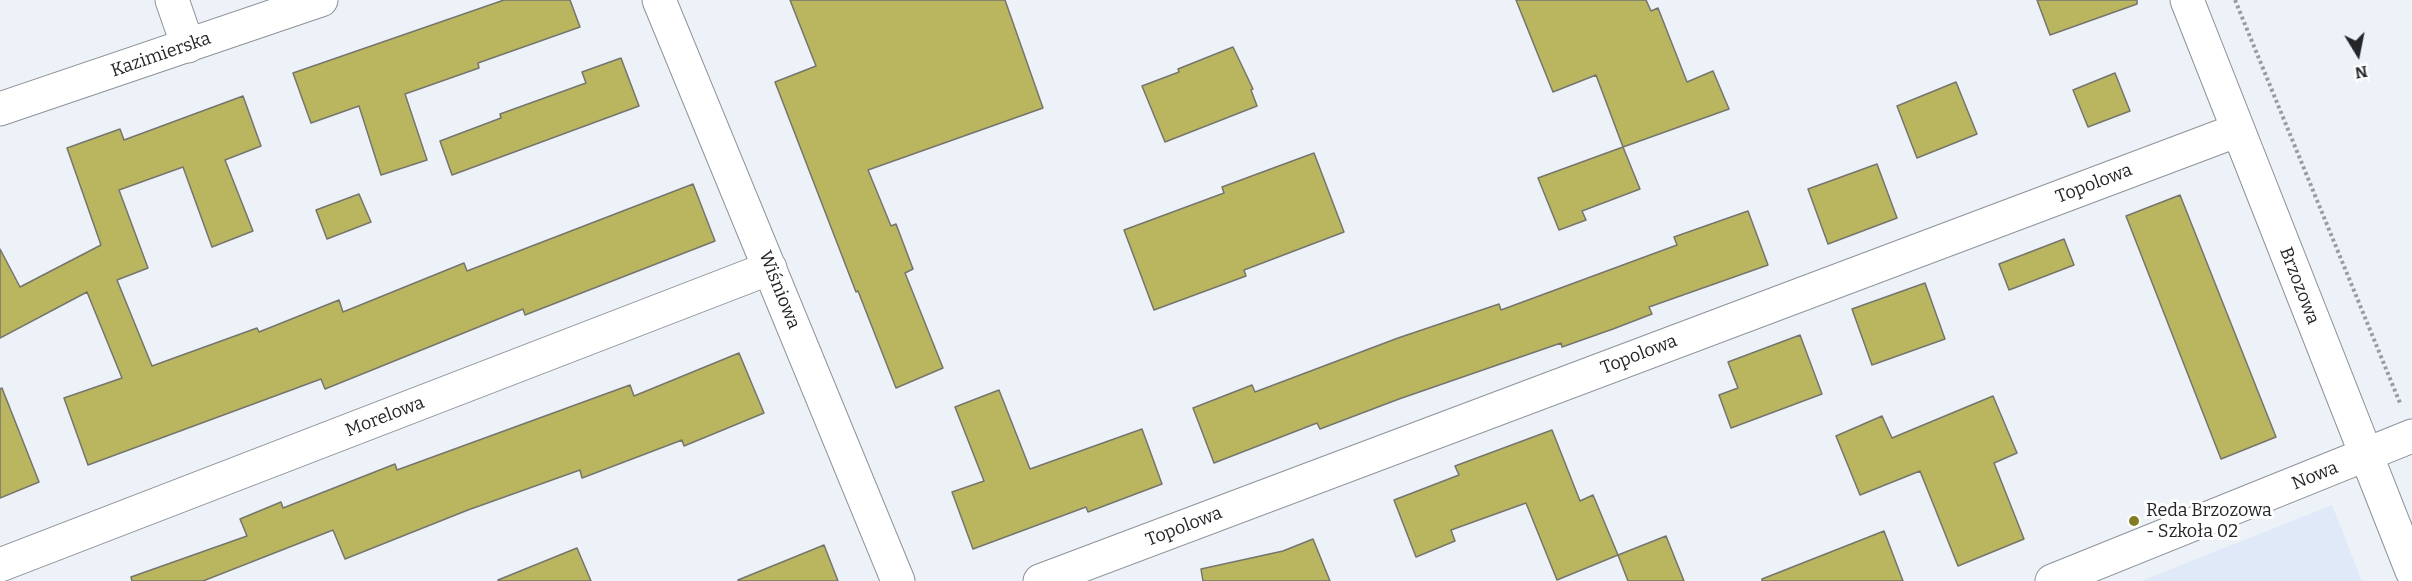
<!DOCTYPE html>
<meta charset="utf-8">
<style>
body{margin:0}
#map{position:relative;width:2412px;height:581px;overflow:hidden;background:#edf2f9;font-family:Bitter,serif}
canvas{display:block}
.north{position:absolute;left:2328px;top:24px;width:60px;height:60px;-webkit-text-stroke:4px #fff;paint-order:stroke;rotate:170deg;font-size:16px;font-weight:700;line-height:24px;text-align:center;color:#242629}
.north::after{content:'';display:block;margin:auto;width:21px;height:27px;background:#242629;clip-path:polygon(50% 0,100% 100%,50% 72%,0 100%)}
</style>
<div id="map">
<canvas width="2412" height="581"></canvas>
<div class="north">N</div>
</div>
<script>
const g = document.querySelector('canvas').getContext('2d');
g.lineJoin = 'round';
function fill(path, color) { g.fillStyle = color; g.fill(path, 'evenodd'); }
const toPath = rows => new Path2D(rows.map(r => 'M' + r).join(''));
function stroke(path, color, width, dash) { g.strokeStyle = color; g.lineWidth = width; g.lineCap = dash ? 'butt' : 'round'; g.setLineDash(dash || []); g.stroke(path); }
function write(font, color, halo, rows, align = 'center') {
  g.font = font + ' Bitter,serif'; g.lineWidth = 6; g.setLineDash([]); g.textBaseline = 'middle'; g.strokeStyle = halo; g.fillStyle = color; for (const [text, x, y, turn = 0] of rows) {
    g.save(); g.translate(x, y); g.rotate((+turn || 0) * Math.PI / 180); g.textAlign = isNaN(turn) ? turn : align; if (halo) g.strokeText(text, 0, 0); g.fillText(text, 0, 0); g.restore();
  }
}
fill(toPath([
 [2332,505,2362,581,2141,581]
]), '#e0e9f7');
const building = toPath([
 [504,0,570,0,580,27,478,63,479,68,405,94,427,160,381,175,359,106,311,123,293,73,504,0],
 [790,0,1005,0,1043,108,868,170,891,226,896,224,913,269,905,273,943,368,896,388,858,291,856,292,775,82,816,66,790,0],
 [1516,0,1646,0,1651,11,1658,8,1687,82,1713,71,1729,109,1623,147,1596,75,1553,92,1516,0],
 [2037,0,2137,0,2137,4,2050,35,2037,0],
 [1233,47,1253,89,1251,90,1257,106,1165,142,1142,86,1179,72,1178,69,1233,47],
 [621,58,639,106,452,175,440,141,501,118,500,114,586,83,582,72,621,58],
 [2115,73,2130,111,2088,127,2073,90,2115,73],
 [1956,82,1977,134,1917,158,1897,106,1956,82],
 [243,96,261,146,225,160,253,231,212,247,183,167,119,190,148,268,117,280,152,366,257,328,259,332,339,300,343,312,464,263,467,271,693,184,715,241,525,315,523,309,325,389,321,379,88,465,64,398,122,378,87,292,0,338,0,249,20,287,101,245,67,148,120,129,124,140,243,96],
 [1623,147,1640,189,1582,211,1586,220,1559,230,1538,178,1623,147],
 [1314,153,1344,232,1244,270,1246,276,1154,310,1124,230,1224,193,1222,187,1314,153],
 [1877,164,1897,218,1828,244,1808,189,1877,164],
 [359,194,371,222,327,239,316,210,359,194],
 [2180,195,2276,437,2221,459,2126,216,2180,195],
 [1748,211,1768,265,1649,307,1652,314,1613,329,1562,347,1561,343,1399,399,1320,429,1317,423,1214,463,1193,408,1252,385,1255,392,1398,338,1499,304,1501,310,1677,245,1674,237,1748,211],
 [2064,239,2074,265,2009,290,1999,264,2064,239],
 [1925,283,1945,339,1872,365,1852,309,1925,283],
 [1800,335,1822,394,1731,428,1719,395,1738,388,1728,362,1800,335],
 [739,353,764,413,684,446,682,440,582,478,580,470,468,510,345,559,333,530,203,581,132,581,131,577,247,536,240,519,281,502,283,508,395,464,397,470,630,385,634,396,739,353],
 [2,388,39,482,0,498,0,389,2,388],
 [999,390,1030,469,1142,429,1162,484,1088,512,1086,507,973,549,952,492,984,481,955,407,999,390],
 [1993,396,2017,453,1994,463,2024,539,1958,566,1920,471,1860,495,1836,436,1882,416,1892,438,1993,396],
 [1552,430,1580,501,1593,495,1618,555,1666,536,1684,581,1628,581,1618,555,1557,580,1526,503,1451,530,1455,541,1416,557,1394,500,1459,475,1455,466,1552,430],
 [1884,531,1903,581,1762,581,1762,579,1884,531],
 [1313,539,1330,581,1203,581,1201,569,1283,551,1313,539],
 [824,545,838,581,738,581,738,580,824,545],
 [577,548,591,581,498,581,498,580,577,548]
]);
fill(building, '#bab660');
stroke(building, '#75756e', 1.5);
const minor = toPath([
 [172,0,188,46],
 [659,0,898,581],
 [2187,0,2412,571],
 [0,565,770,268],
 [1040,581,2238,130],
 [2052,581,2412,436]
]);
const major = toPath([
 [0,109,321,0]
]);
stroke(minor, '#8d9299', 35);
stroke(major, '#8d9299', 35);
stroke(toPath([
 [2235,0,2400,403]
]), '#999ca2', 4, [3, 3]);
stroke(minor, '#fff', 33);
stroke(major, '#fff', 33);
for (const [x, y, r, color] of [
 [2134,521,6,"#827d24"]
]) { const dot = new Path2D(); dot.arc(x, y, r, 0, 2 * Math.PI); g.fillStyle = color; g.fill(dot); stroke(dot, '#fff', 2); }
write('18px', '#242629', '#fff', [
 ["Kazimierska",161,55,-19],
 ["Topolowa",2094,184,-21],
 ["Brzozowa",2299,286,69],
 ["Wiśniowa",779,290,68],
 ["Topolowa",1639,355,-21],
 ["Morelowa",385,417,-21],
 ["Nowa",2315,476,-22],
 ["Topolowa",1184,527,-21]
]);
write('18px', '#242629', '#fff', [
 ["Reda Brzozowa",2146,511],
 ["- Szkoła 02",2146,532]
], 'left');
</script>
